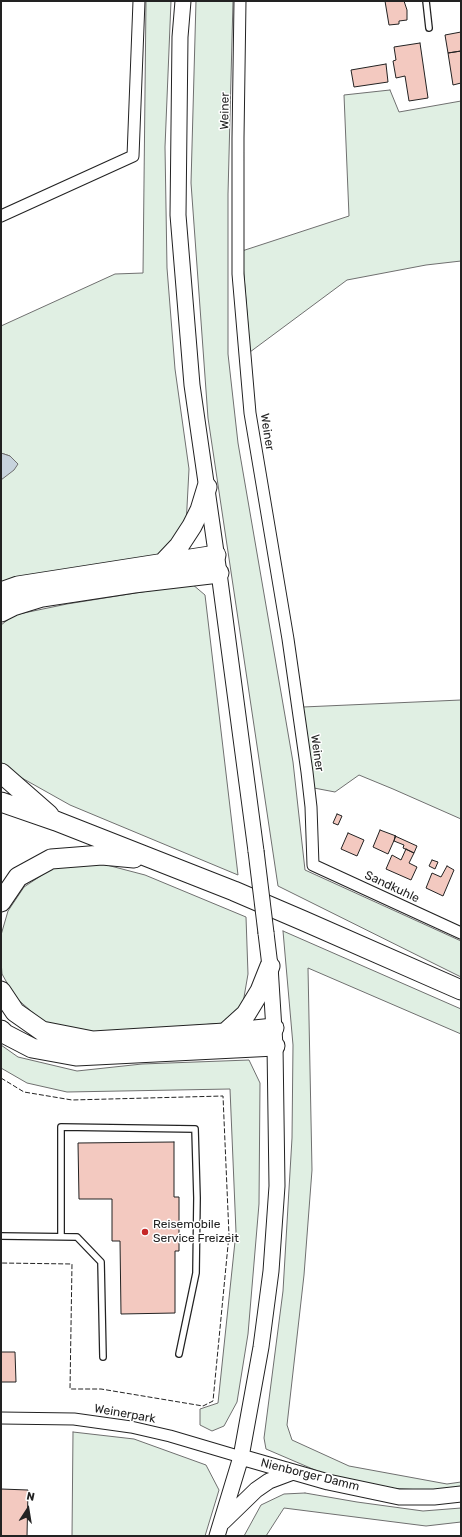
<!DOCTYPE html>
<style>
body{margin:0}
#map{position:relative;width:462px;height:1537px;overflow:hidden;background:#fff;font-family:Rubik,sans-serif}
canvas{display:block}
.frame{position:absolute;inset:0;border:2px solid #222;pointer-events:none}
.north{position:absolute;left:8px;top:1489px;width:40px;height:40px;-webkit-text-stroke:3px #fff;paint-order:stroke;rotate:12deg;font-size:11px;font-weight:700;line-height:16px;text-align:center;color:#222}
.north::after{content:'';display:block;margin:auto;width:14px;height:18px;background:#222;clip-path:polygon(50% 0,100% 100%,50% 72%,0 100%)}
</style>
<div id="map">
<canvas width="462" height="1537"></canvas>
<div class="frame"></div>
<div class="north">N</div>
</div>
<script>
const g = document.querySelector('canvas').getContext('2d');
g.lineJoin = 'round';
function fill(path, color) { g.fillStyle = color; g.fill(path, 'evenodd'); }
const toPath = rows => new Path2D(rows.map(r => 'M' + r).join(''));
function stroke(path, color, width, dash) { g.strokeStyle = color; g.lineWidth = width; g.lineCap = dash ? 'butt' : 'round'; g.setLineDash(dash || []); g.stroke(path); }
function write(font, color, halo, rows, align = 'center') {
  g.font = font + ' Rubik,sans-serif'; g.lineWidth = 3; g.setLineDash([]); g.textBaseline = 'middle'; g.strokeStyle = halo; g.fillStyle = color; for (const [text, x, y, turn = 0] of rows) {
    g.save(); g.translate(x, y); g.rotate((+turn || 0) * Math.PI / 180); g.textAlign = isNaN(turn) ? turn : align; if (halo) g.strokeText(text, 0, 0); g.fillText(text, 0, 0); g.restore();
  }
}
const green = toPath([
 [146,1,171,1,165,147,167,268,175,369,189,469,186,526,174,547,155,557,1,584,1,480,4,477,10,456,1,453,1,326,115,274,143,273,146,1],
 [196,1,233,1,228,194,228,354,238,443,293,762,305,870,461,941,461,977,278,886,208,418,191,183,196,1],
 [390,90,399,112,461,101,461,261,426,265,347,280,250,352,242,251,349,216,344,95,390,90],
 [192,584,205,595,238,875,70,805,13,773,1,764,1,625,14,615,67,604,192,584],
 [461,700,461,819,393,789,359,775,335,792,314,788,303,707,461,700],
 [78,861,103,864,145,875,246,917,248,974,243,1003,225,1023,88,1034,48,1026,15,997,2,974,1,961,1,935,8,911,24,887,51,869,78,861],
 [283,931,461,1009,461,1034,308,968,312,1170,304,1275,287,1425,292,1440,349,1466,447,1484,461,1482,461,1488,441,1491,385,1488,322,1473,266,1449,264,1438,283,1291,292,1138,293,1045,283,931],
 [1,1045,18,1057,77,1071,142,1064,249,1060,260,1083,259,1204,248,1334,237,1402,224,1426,212,1431,200,1425,200,1409,218,1403,236,1232,230,1089,67,1092,27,1083,1,1068,1,1045],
 [73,1432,134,1439,206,1465,219,1490,205,1536,72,1536,73,1432],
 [305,1493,357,1502,423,1511,461,1508,461,1522,426,1526,284,1508,266,1536,244,1536,261,1505,284,1494,305,1493]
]);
fill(green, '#e0efe3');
stroke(green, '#6f6f6f', 1);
const water = toPath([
 [1,453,10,456,18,464,14,470,1,480,1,453]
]);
fill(water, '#c7d3dd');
stroke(water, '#6f6f6f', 1);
const building = toPath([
 [385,1,404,1,407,10,407,20,399,21,399,24,389,25,385,1],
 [461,32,461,51,448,53,445,35,461,32],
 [420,43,428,98,409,101,405,76,396,78,393,61,396,60,394,47,420,43],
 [461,51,461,83,453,85,448,53,461,51],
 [386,64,388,82,354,87,351,70,386,64],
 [337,814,342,816,338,825,333,823,337,814],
 [380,830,396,836,388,854,373,847,380,830],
 [348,833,364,840,357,856,341,849,348,833],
 [395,836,417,846,414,853,403,848,404,845,394,841,395,836],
 [406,849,414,853,409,863,417,867,411,880,386,869,392,855,401,860,406,849],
 [432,860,438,862,435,869,429,866,432,860],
 [447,866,454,870,443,896,426,888,432,873,441,877,447,866],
 [174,1142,174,1197,179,1197,179,1251,175,1251,175,1313,121,1314,120,1241,112,1241,112,1199,79,1199,78,1143,174,1142],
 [1,1352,15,1352,16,1382,1,1382,1,1352],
 [1,1489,28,1490,27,1536,1,1536,1,1489]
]);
fill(building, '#f3c9c0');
stroke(building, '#222', 1);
const lane = toPath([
 [426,1,429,28],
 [1,1236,77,1237,101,1262,103,1357],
 [61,1237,61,1127,195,1129,197,1198,196,1273,179,1354]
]);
const street = toPath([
 [240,1,238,138,238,274,250,413,288,639,307,772,311,807,313,865,461,933],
 [1,216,133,156,139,1],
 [1,1418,74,1419,131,1427,170,1436,241,1457]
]);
const secondary = toPath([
 [183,1,180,37,178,215,192,385,219,573,256,851],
 [241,1457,328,1482,399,1497,434,1497,461,1494],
 [223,1522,256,1490,269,1481,293,1472],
 [217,1536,241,1457,261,1347,271,1271,277,1186,275,1046,270,966,266,933]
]);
const highway = toPath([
 [162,564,179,546,192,526,200,510,207,487],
 [1,592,18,586,216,555],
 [1,612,13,606,42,597,134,583,219,573],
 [1,773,49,815],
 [1,802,56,821,234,891,304,921,461,990],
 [1,902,18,877,51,859,102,855,134,858],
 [1,991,15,1012,42,1031,93,1041,225,1033,274,1028],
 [1,1030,5,1034,32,1048,76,1056,275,1046],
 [225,1033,246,1014,260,991,270,966]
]);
stroke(lane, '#222', 8);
stroke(street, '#222', 13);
stroke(secondary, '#222', 17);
stroke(highway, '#222', 21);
stroke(lane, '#fff', 5.5);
stroke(street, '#fff', 11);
stroke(secondary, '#fff', 15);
stroke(highway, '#fff', 19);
const secondaryBridge = toPath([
 [256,851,266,933]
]);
stroke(secondaryBridge, '#222', 17, []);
stroke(secondaryBridge, '#fff', 15);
stroke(toPath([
 [1,1078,24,1092,72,1100,223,1096,229,1235,213,1401,203,1406,101,1389,70,1389,72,1264,1,1263]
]), '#222', 1, [5, 2]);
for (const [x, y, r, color] of [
 [145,1232,4,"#c62828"]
]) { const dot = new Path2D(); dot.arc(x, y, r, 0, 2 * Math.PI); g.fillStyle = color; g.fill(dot); stroke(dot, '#fff', 1.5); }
write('12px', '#222', '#fff', [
 ["Weiner",225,111,-89],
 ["Weiner",267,432,81],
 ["Weiner",317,753,82],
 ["Sandkuhle",392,887,25],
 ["Weinerpark",125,1414,10],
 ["Nienborger Damm",310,1475,14]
]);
write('12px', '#222', '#fff', [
 ["Reisemobile",153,1225],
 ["Service Freizeit",153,1239]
], 'left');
</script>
